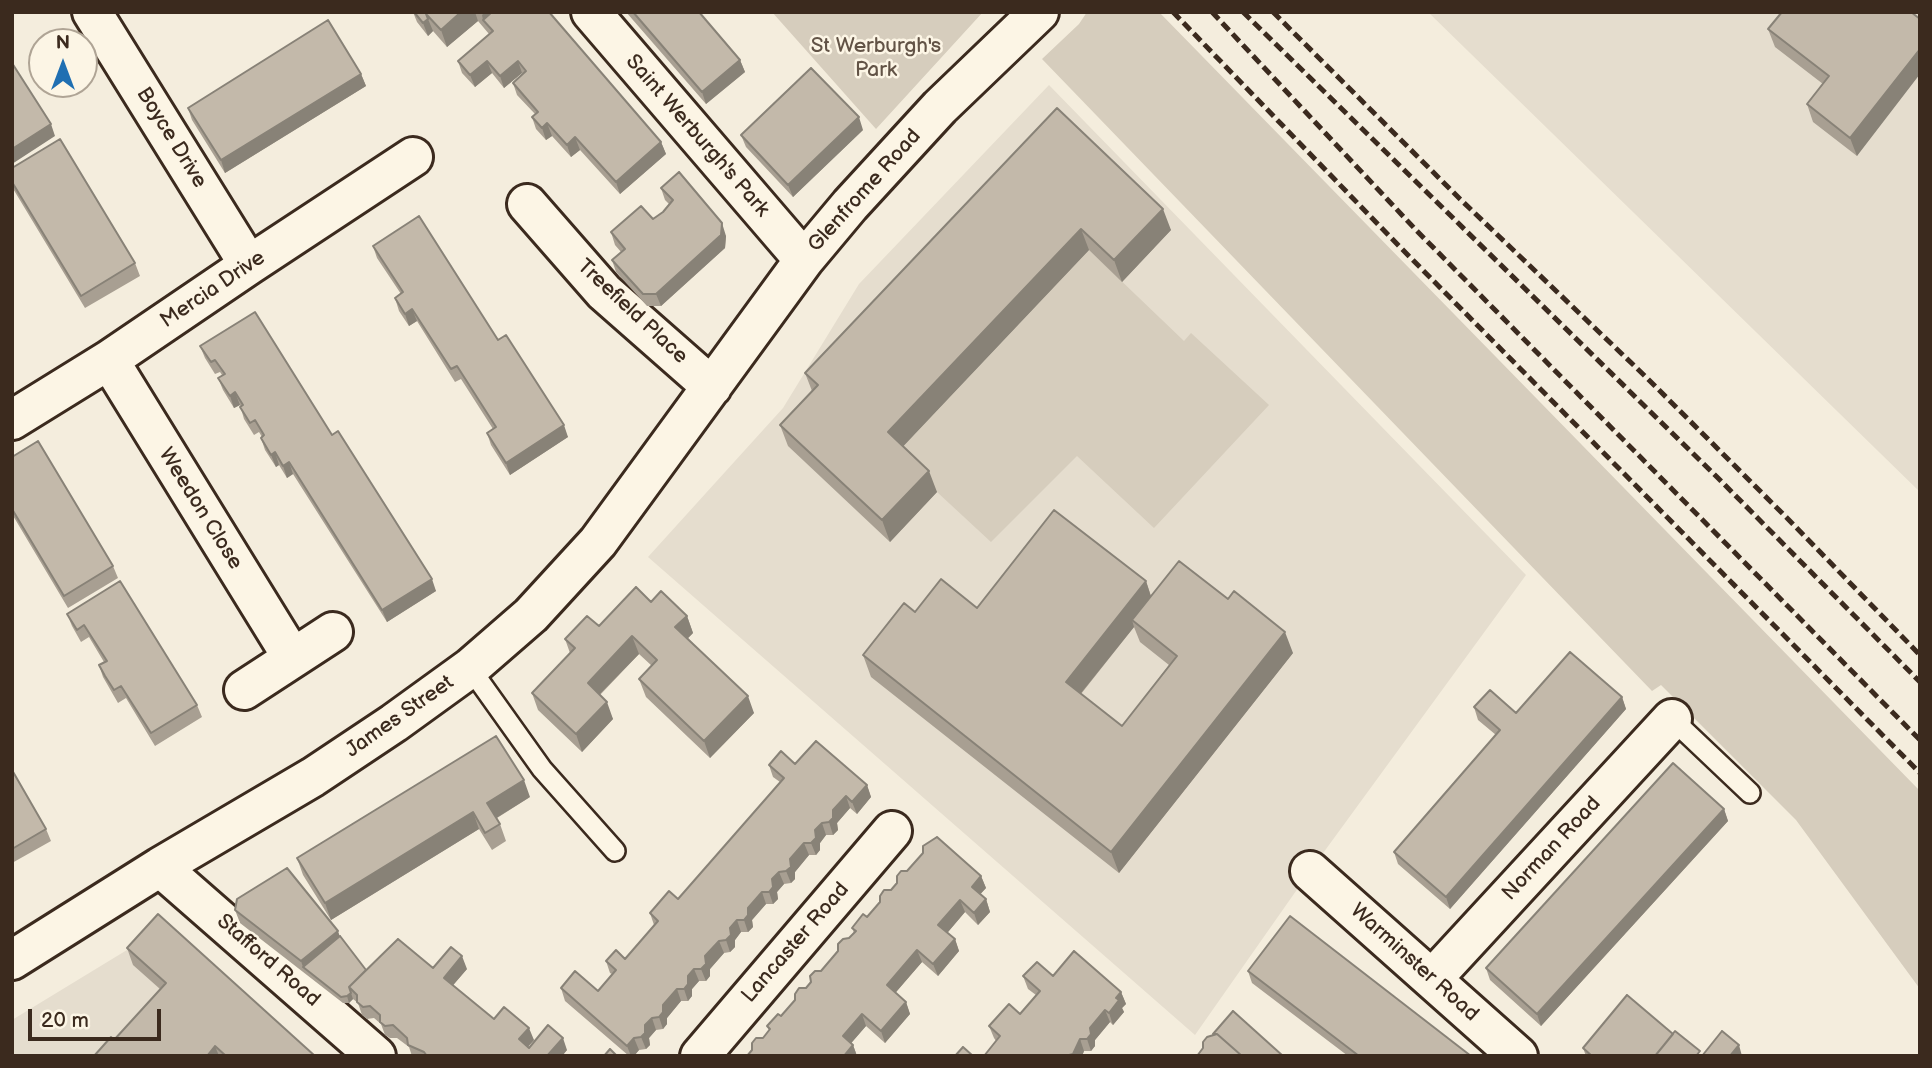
<!DOCTYPE html>
<style>
body{margin:0}
#map{position:relative;width:1932px;height:1068px;overflow:hidden;background:#f4eddd;font-family:"Balsamiq Sans",sans-serif}
canvas{display:block}
.frame{position:absolute;inset:0;border:14px solid #3b2a1e;pointer-events:none}
.north{position:absolute;left:28px;top:28px;width:70px;height:70px;box-sizing:border-box;background:#fcf5e5;border:2px solid #afa495;border-radius:50%;rotate:0deg;font-size:19px;font-weight:700;line-height:28px;text-align:center;color:#3b2a1e}
.north::after{content:'';display:block;margin:auto;width:24px;height:32px;background:#1f6fb2;clip-path:polygon(50% 0,100% 100%,50% 72%,0 100%)}
.scale{position:absolute;left:28px;top:1009px;width:133px;height:32px;box-sizing:border-box;border:4px solid #3b2a1e;border-top:0;padding-left:9px;font-size:21px;line-height:24px;white-space:nowrap;color:#3b2a1e;-webkit-text-stroke:5px #fcf5e5;paint-order:stroke}
</style>
<div id="map">
<canvas width="1932" height="1068"></canvas>
<div class="frame"></div>
<div class="north">N</div>
<div class="scale">20 m</div>
</div>
<script>
const g = document.querySelector('canvas').getContext('2d');
g.lineJoin = 'round';
function fill(path, color) { g.fillStyle = color; g.fill(path, 'evenodd'); }
const toPath = rows => new Path2D(rows.map(r => 'M' + r).join(''));
function stroke(path, color, width, dash) { g.strokeStyle = color; g.lineWidth = width; g.lineCap = dash ? 'butt' : 'round'; g.setLineDash(dash || []); g.stroke(path); }
function write(font, color, halo, rows, align = 'center') {
  g.font = font + ' "Balsamiq Sans",sans-serif'; g.lineWidth = 5; g.setLineDash([]); g.textBaseline = 'middle'; g.strokeStyle = halo; g.fillStyle = color; for (const [text, x, y, turn = 0] of rows) {
    g.save(); g.translate(x, y); g.rotate((+turn || 0) * Math.PI / 180); g.textAlign = isNaN(turn) ? turn : align; if (halo) g.strokeText(text, 0, 0); g.fillText(text, 0, 0); g.restore();
  }
}
fill(toPath([
 [1428,12,1920,12,1920,492],
 [1049,85,1526,575,1310,871,1195,1035,648,557,783,408,859,284],
 [168,925,308,1056,12,1056,12,1020]
]), '#e5ddce');
fill(toPath([
 [772,12,983,12,876,129],
 [1087,12,1159,12,1920,791,1920,989,1796,820,1661,685,1652,691,1042,59,1079,24],
 [1089,250,1184,341,1191,333,1269,405,1154,528,1077,456,991,542,896,454]
]), '#d6cdbd');
const service = toPath([
 [470,668,542,769,615,851],
 [1672,719,1750,793]
]);
const minor = toPath([
 [92,12,249,265],
 [591,12,804,260],
 [527,204,604,292,712,387],
 [109,360,292,657],
 [12,420,109,360,249,265,413,157],
 [244,690,333,632],
 [160,867,376,1056],
 [1310,871,1518,1056],
 [12,960,160,867,313,777,394,723,470,668,531,615,598,542,804,260,850,205,940,107,1039,12],
 [1433,978,1672,719],
 [700,1056,892,831]
]);
stroke(service, '#3b2a1e', 24);
stroke(minor, '#3b2a1e', 44);
stroke(service, '#fcf5e5', 19);
stroke(minor, '#fcf5e5', 38);
stroke(toPath([
 [1173,12,1399,246,1920,773],
 [1212,12,1416,230,1920,740],
 [1243,12,1717,477,1920,682],
 [1273,12,1460,199,1646,377,1787,518,1920,655]
]), '#3b2a1e', 5, [10, 5]);
fill(toPath([
 [413,12,549,12,661,142,666,154,620,194,580,150,571,157,552,136,546,140,536,129,532,117,535,114,517,95,513,83,523,74,522,73,504,88,492,73,475,87,462,73,458,61,489,34,478,21,447,47,433,31,428,36,417,22],
 [626,12,699,12,740,60,745,72,706,104],
 [1911,12,1857,156,1813,122,1807,104,1823,84,1775,47,1768,29],
 [361,74,366,86,225,173,192,120,188,108],
 [1057,108,1171,230,1122,282,1089,250,903,446,937,492,890,542,788,446,780,425,812,391,805,373],
 [863,130,793,197,746,147,741,135],
 [12,168,135,263,140,276,85,308,12,187],
 [661,188,726,236,725,248,661,306,647,306,616,272,612,260,621,252,615,245,611,232,653,219,663,212,669,204,665,200],
 [373,246,498,340,568,437,510,475,491,445,487,433,493,429,461,379,455,382,417,321,409,326,399,311,395,298,401,294,377,258],
 [200,346,332,435,436,591,387,622,293,474,287,478,279,465,276,467,265,450,261,438,262,437,259,432,254,435,244,419,240,405,234,408,223,390,218,378,222,375,220,372,215,374,205,358],
 [12,457,113,566,118,578,68,608,12,514],
 [120,581,197,705,202,717,155,746,126,698,118,703,103,677,99,665,104,662,89,637,81,642,72,626,67,614],
 [1146,581,1151,596,1293,653,1119,873,871,677,863,655,915,612,977,608],
 [1134,627,1140,642,1169,665,1122,726,1081,694],
 [651,602,687,616,693,633,688,638,754,713,710,758,646,697,639,679,652,666,639,654,600,695,613,719,582,752,538,710,532,693,570,653,565,639,599,626],
 [1622,697,1626,709,1450,909,1398,864,1394,852,1496,735,1478,720,1474,707,1516,713],
 [795,764,867,785,871,797,857,814,850,808,837,823,838,830,833,835,826,835,820,843,820,850,816,855,809,855,795,872,795,879,791,883,784,884,777,892,778,899,773,904,766,904,752,920,753,927,748,932,741,932,735,940,735,947,730,952,724,953,710,969,710,976,706,981,699,981,692,989,692,996,688,1001,681,1001,667,1018,667,1024,663,1029,656,1030,649,1038,650,1045,646,1049,639,1050,634,1056,629,1056,565,1001,561,988,598,991,612,974,610,973,606,961,625,959,654,925,650,913,678,899,780,782,773,777,769,765],
 [12,770,46,829,51,841,12,863],
 [530,797,497,818,500,824,506,841,492,850,479,829,331,920,303,875,297,858],
 [1724,809,1728,821,1541,1026,1490,980,1486,968],
 [981,876,986,888,980,894,986,899,990,912,978,925,965,912,947,933,955,939,959,951,938,976,922,962,895,993,906,1002,910,1014,885,1043,866,1026,851,1043,853,1045,857,1056,747,1056,769,1031,767,1026,781,1016,854,933,852,928,867,917,891,890],
 [235,910,340,936,366,970,467,969,453,985,494,1019,534,1040,528,1047,529,1048,567,1050,562,1056,412,1056,409,1047,397,1038,390,1038,385,1035,381,1024,374,1018,367,1019,362,1015,358,1003,353,999,349,1003,343,1003,240,923],
 [127,948,315,1056,94,1056,114,1040,160,989,133,965],
 [1248,971,1471,1056,1348,1056,1252,983],
 [1023,976,1053,976,1121,992,1126,1004,1122,1008,1124,1012,1113,1025,1110,1022,1095,1040,1095,1046,1091,1051,1084,1051,1082,1056,984,1056,996,1041,994,1038,989,1026,1020,1014,1036,995,1028,989],
 [1673,1034,1701,1056,1586,1056,1583,1048]
]), '#a89f92');
fill(toPath([
 [461,12,475,12,478,21,447,47,441,30],
 [485,12,511,12,483,20,482,15],
 [428,19,433,31,428,36,423,23],
 [1920,49,1920,74,1857,156,1850,138],
 [740,60,745,72,706,104,702,92],
 [487,61,492,73,475,87,470,75],
 [518,61,522,73,504,88,500,76],
 [361,74,366,86,225,173,221,160],
 [859,117,863,130,793,197,788,185],
 [547,123,552,136,546,140,542,128],
 [51,124,55,136,12,164,12,149],
 [575,137,580,150,571,157,567,145],
 [661,142,666,154,620,194,616,182],
 [1163,209,1171,230,1122,282,1114,260],
 [722,223,726,236,725,248,661,306,656,294],
 [1081,229,1089,250,896,454,888,432],
 [412,309,417,321,409,326,405,314],
 [235,392,240,405,234,408,230,396],
 [564,425,568,437,510,475,506,463],
 [275,452,279,465,276,467,271,455],
 [289,462,293,474,287,478,283,466],
 [929,471,937,492,890,542,882,520],
 [432,579,436,591,387,622,382,610],
 [1146,581,1153,603,1132,620,1134,627,1073,703,1066,682],
 [687,616,693,633,682,644,675,627],
 [1285,632,1293,653,1119,873,1111,852],
 [632,636,639,654,594,700,588,683],
 [748,696,754,713,710,758,704,741],
 [1622,697,1626,709,1450,909,1446,897],
 [607,702,613,719,582,752,576,734],
 [524,780,530,797,493,820,487,803],
 [867,785,871,797,857,814,852,802],
 [846,796,850,808,837,823,838,830,833,835,829,822,833,810],
 [1724,809,1728,821,1541,1026,1537,1014],
 [473,812,479,829,331,920,325,903],
 [822,823,826,835,820,843,820,850,816,855,811,843,815,830],
 [804,843,809,855,795,872,795,879,791,883,786,871,790,859],
 [779,872,784,884,777,892,778,899,773,904,769,892,772,879],
 [981,876,986,888,976,899,972,887],
 [762,892,766,904,752,920,753,927,748,932,744,920,748,908],
 [986,899,990,912,978,925,974,913],
 [960,900,965,912,943,938,938,925],
 [737,920,741,932,735,940,735,947,730,952,726,940,730,928],
 [338,931,342,943,303,967,305,973,301,961],
 [955,939,959,951,938,976,933,964],
 [719,941,724,953,710,969,710,976,706,981,701,969,705,956],
 [917,950,922,962,891,998,887,985],
 [462,956,467,969,449,990,444,978],
 [694,969,699,981,692,989,692,996,688,1001,684,989,688,976],
 [677,989,681,1001,667,1018,667,1024,663,1029,659,1017,663,1005],
 [1121,992,1126,1004,1122,1008,1124,1012,1113,1025,1109,1013,1116,998],
 [351,993,353,999,349,1003,347,996],
 [906,1002,910,1014,885,1043,881,1031],
 [1105,1010,1110,1022,1095,1040,1095,1046,1091,1051,1087,1039,1090,1028],
 [862,1014,866,1026,847,1048,843,1036],
 [652,1018,656,1030,649,1038,650,1045,646,1049,641,1037,645,1025],
 [529,1028,534,1040,523,1052,519,1039],
 [563,1038,567,1050,562,1056,547,1056],
 [634,1038,639,1050,634,1056,631,1056,627,1046],
 [1080,1039,1084,1051,1082,1056,1073,1056,1073,1054],
 [853,1045,857,1056,844,1056],
 [1739,1045,1742,1056,1730,1056],
 [215,1046,219,1056,207,1056]
]), '#888277');
const building = toPath([
 [414,12,428,12,426,14,428,19,423,23,414,12],
 [428,12,461,12,441,30,426,14,428,12],
 [492,12,549,12,661,142,616,182,575,137,567,145,547,123,542,128,532,117,538,112,513,83,526,71,518,61,500,76,487,61,470,75,458,61,493,31,483,20,492,12],
 [633,12,699,12,740,60,702,92,633,12],
 [1782,12,1911,12,1920,19,1920,49,1850,138,1807,104,1829,76,1768,29,1782,12],
 [328,20,361,74,221,160,188,108,328,20],
 [12,63,51,124,12,149,12,63],
 [811,68,859,117,788,185,741,135,811,68],
 [1057,108,1163,209,1114,260,1081,229,888,432,929,471,882,520,780,425,818,385,805,373,1057,108],
 [60,139,135,263,81,296,12,182,12,168,60,139],
 [679,172,722,223,721,235,656,294,643,294,612,260,625,249,611,232,641,206,653,219,663,212,673,200,661,188,679,172],
 [419,216,498,340,506,335,564,425,506,463,487,433,496,427,457,366,451,369,412,309,405,314,395,298,403,292,373,246,419,216],
 [255,312,332,435,338,431,432,579,382,610,289,462,283,466,275,452,271,455,261,438,264,435,255,420,250,423,240,407,243,405,235,392,230,396,218,378,225,374,215,360,211,362,200,346,255,312],
 [38,441,113,566,64,596,12,509,12,457,38,441],
 [1054,510,1146,581,1066,682,1122,726,1177,656,1132,620,1179,561,1228,599,1234,591,1285,632,1111,852,863,655,904,603,915,612,941,579,977,608,1054,510],
 [120,581,197,705,151,733,121,686,114,690,105,676,99,665,107,661,84,625,77,630,67,614,120,581],
 [636,587,651,602,661,591,687,616,675,627,748,696,704,741,639,679,657,660,632,636,588,683,607,702,576,734,532,693,575,648,565,639,587,616,599,626,636,587],
 [1570,652,1622,697,1446,897,1394,852,1500,730,1474,707,1490,690,1516,713,1570,652],
 [496,736,524,780,487,803,500,824,485,833,473,812,325,903,297,858,496,736],
 [816,741,867,785,852,802,846,796,833,810,833,818,829,822,822,823,815,830,816,838,811,843,804,843,790,859,791,867,786,871,779,872,772,879,773,887,769,892,762,892,748,908,748,915,744,920,737,920,730,928,731,935,726,940,719,941,705,956,706,964,701,969,694,969,688,976,688,984,684,989,677,989,663,1005,663,1012,659,1017,652,1018,645,1025,645,1033,641,1037,634,1038,627,1046,561,988,575,971,598,991,616,970,606,961,616,950,625,959,658,921,650,913,669,891,678,899,784,778,769,765,781,751,795,764,816,741],
 [1673,763,1724,809,1537,1014,1486,968,1673,763],
 [12,770,46,829,12,849,12,770],
 [937,837,981,876,972,887,986,899,974,913,960,900,938,925,955,939,933,964,917,950,887,985,906,1002,881,1031,862,1014,843,1036,853,1045,844,1056,747,1056,752,1050,752,1043,756,1038,763,1038,770,1029,767,1026,778,1014,781,1016,795,1000,795,994,799,988,806,988,811,982,810,976,815,971,821,971,838,951,838,944,843,939,849,938,856,931,852,928,863,914,867,917,880,902,880,896,884,890,891,890,897,883,897,876,901,871,907,871,923,853,923,846,937,837],
 [287,868,338,931,301,961,235,910,237,899,287,868],
 [158,914,315,1056,226,1056,215,1046,207,1056,94,1056,111,1037,114,1040,166,983,127,948,158,914],
 [1290,916,1471,1056,1359,1056,1248,971,1290,916],
 [340,936,366,970,349,987,351,993,347,996,341,997,303,967,340,936],
 [398,939,433,968,451,947,462,956,444,978,494,1019,504,1007,529,1028,519,1039,529,1048,548,1025,563,1038,547,1056,427,1056,424,1052,408,1045,407,1038,393,1025,385,1026,380,1022,380,1015,370,1006,363,1007,357,1002,357,995,349,987,398,939],
 [1074,951,1121,992,1116,998,1119,1000,1109,1013,1105,1010,1090,1028,1091,1034,1087,1039,1080,1039,1073,1054,1065,1056,984,1056,1000,1036,989,1026,1009,1004,1020,1014,1040,991,1023,976,1037,962,1053,976,1074,951],
 [1627,995,1673,1034,1655,1056,1592,1056,1583,1048,1627,995],
 [1233,1011,1283,1056,1242,1056,1217,1034,1213,1034,1233,1011],
 [1675,1031,1700,1051,1696,1056,1655,1056,1675,1031],
 [1722,1031,1739,1045,1730,1056,1702,1056,1722,1031],
 [1217,1034,1242,1056,1197,1056,1203,1048,1203,1042,1207,1037,1217,1034],
 [963,1047,973,1056,955,1056,963,1047],
 [610,1049,617,1056,604,1056,610,1049]
]);
fill(building, '#c3b9aa');
stroke(building, '#888277', 2);
write('21px', '#625346', '#fcf5e5', [
 ["St Werburgh's",876,47],
 ["Park",876,71]
]);
write('21px', '#3b2a1e', '#fcf5e5', [
 ["Saint Werburgh's Park",697,136,49],
 ["Boyce Drive",171,138,58],
 ["Glenfrome Road",865,191,-48],
 ["Mercia Drive",213,290,-34],
 ["Treefield Place",632,312,43],
 ["Weedon Close",200,509,58],
 ["James Street",400,717,-35],
 ["Norman Road",1552,849,-47],
 ["Lancaster Road",796,943,-49],
 ["Stafford Road",268,961,41],
 ["Warminster Road",1414,963,42]
]);
</script>
